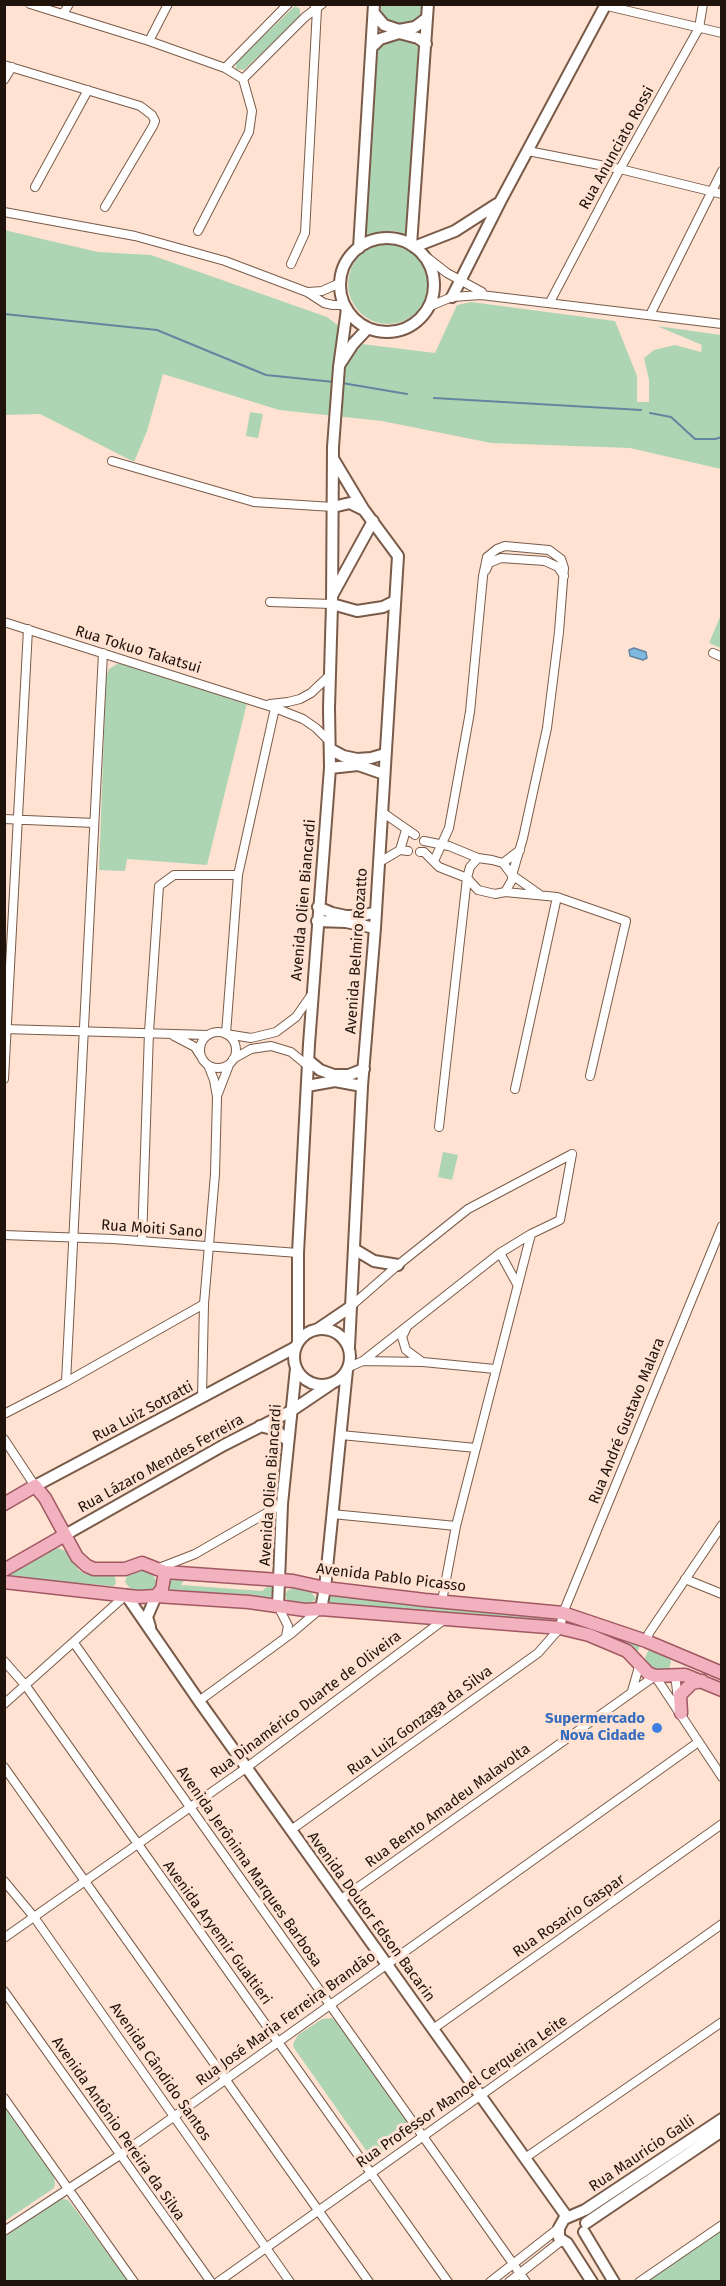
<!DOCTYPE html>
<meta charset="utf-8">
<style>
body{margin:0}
#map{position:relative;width:726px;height:2286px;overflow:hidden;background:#ffe2d1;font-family:"Fira Sans",sans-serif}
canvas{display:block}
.frame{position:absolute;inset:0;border:6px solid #1f130c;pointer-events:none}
</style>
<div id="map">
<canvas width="726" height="2286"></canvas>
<div class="frame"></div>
</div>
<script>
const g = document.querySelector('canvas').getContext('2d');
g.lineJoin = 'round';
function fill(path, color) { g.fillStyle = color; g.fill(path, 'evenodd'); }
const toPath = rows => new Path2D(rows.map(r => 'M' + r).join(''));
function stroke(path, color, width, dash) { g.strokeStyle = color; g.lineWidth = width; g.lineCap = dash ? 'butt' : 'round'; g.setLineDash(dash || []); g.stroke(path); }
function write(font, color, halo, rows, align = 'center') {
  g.font = font + ' "Fira Sans",sans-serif'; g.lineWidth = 6; g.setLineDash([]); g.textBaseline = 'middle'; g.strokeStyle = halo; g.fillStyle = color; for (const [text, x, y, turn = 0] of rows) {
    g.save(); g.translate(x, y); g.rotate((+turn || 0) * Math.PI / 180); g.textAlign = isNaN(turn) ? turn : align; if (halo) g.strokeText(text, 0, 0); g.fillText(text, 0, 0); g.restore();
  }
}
fill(toPath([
 [381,5,425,5,424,14,412,25,390,23,381,14],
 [295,6,300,9,300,17,244,70,236,69,236,62],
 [388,38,409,40,418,47,420,52,409,236,395,231,378,232,366,235,376,50],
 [4,230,98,252,151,255,327,317,362,344,435,353,457,305,471,302,615,321,637,376,637,402,649,402,649,380,644,358,654,350,675,345,701,352,702,345,657,326,721,335,721,469,630,448,491,443,382,421,279,410,163,374,147,431,134,462,40,414,5,415],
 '348 284a40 40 0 1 1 80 0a40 40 0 1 1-80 0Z',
 [250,412,263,414,258,438,246,436],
 [720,617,721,618,721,648,709,643],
 [117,664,124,664,247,703,207,865,127,859,125,871,99,870,106,677,109,669],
 [443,1152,458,1155,452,1180,438,1177],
 [58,1548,66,1551,79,1570,85,1574,115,1576,116,1584,113,1586,6,1577,6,1574,53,1549],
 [136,1568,151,1571,158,1584,155,1589,149,1593,135,1593,129,1587,125,1582,127,1575],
 [169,1577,185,1579,181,1585,262,1591,269,1585,272,1588,271,1600,168,1591],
 [297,1586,310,1590,316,1599,308,1605,288,1602,285,1595,287,1591],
 [326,1593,553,1617,550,1621,324,1604],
 [584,1625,640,1645,637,1653,582,1628],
 [651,1650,666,1655,670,1659,671,1662,669,1669,660,1671,650,1667,645,1658,648,1651],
 [332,2018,337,2022,410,2123,409,2132,379,2155,371,2155,368,2153,294,2048,293,2044,298,2035,322,2019],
 [5,2107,54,2177,55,2183,54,2188,5,2221],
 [63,2199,68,2200,78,2213,128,2281,5,2281,5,2236,59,2200],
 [721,2227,721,2281,642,2282]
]), '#aed5b3');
const water = toPath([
 [634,648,646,652,647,658,643,660,630,656,629,650,634,648]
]);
fill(water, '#7fb8e0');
stroke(water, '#6286a0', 1.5);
stroke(toPath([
 [4,314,157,330,266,375,334,382],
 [342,383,407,394],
 [434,398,641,410],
 [650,413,671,417,695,439,715,439,722,437]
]), '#6286a0', 2);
const street = toPath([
 [30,4,149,41,225,68,243,79,252,111,249,132,198,231],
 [603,5,722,33],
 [63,14,69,4],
 [149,41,168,4],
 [4,65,140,106,152,115,155,121,153,126,105,207],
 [225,68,288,4],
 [243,79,305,17,322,4],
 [4,80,12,67],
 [528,151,620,169,722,194],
 [35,187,88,90],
 [4,212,135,236,225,261,307,292,324,303,333,305,344,305],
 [420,252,447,273,482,292],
 [291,264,305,233,317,9,314,4],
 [308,292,322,291,340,283],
 [550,302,620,169,699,28,703,4],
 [428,307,452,297,481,295,722,324],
 [650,315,722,171],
 [112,461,254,502,333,507],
 [486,570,489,563,501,558,545,561,558,567,564,576],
 [270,602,332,604],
 [4,622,275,708,303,719,316,728,329,741],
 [713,653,722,657],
 [270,704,288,702,300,699,311,693,329,676],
 [275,708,238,875,226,1034,251,1038,276,1032,296,1017,312,994],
 [382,812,415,835],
 [4,819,94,823],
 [424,841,449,846,478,858],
 [400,850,406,830],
 [420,852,424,852,439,867,467,878,439,1127],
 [434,861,449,828,470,712,483,576,487,557,497,549,505,546,549,550,561,559,564,568,559,632,547,728,523,838,512,875,512,880,505,892,495,894,478,890,467,878,470,867,478,858,492,860,503,863,512,875,539,894],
 [378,863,400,850,408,851],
 [503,863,520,850],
 [505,892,557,897,626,921,590,1076],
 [4,1029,208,1035],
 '200 1050a18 18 0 1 1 36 0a18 18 0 1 1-36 0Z',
 [174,1036,195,1047,200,1055],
 [233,1059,251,1049,271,1046,291,1052,308,1066],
 [4,1079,28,629],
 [515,1089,557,897],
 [217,1096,229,1065],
 [4,1235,113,1239,298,1253],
 [142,1241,149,1032,159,886,174,875,238,875],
 [500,1253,517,1284],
 [350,1307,398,1265,468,1209,572,1154],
 [406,1329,402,1337,406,1350,421,1361],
 [363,1361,423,1362,495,1369],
 [349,1367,363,1361,500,1253,531,1234,560,1220,572,1154],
 [66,1382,103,653],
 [202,1397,204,1304,215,1174,217,1097,214,1080,208,1065],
 [4,1414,66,1382,204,1304],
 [341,1435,476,1448],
 [4,1439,35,1486],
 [332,1514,456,1526],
 [159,1568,195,1554,282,1504],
 [685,1579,722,1594],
 [442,1601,456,1526,531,1234],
 [278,1606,288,1626,286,1636],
 [646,1641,649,1633,722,1525],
 [74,1643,526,2282],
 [4,1661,26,1686,448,2282],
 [675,1674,678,1700],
 [632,1691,640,1663],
 [199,1701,292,1633,319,1610],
 [4,1704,126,1595],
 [4,1767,369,2282],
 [291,1830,538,1653,560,1628,563,1613,722,1226],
 [4,1881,34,1917,290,2282],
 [340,1900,655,1676,722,1777],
 [4,1938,246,1768,445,1619],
 [4,1991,211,2282],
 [433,2029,722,1824],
 [4,2098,134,2282],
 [525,2158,722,2022],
 [4,2231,120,2155,697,1743],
 [218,2282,722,1924],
 [490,2282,559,2228],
 [509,2282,561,2241],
 [639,2282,722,2225]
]);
const secondary = toPath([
 [374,13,384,25,399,30,415,27,427,18],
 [373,46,380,39,399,33,418,38,426,44],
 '340 285a47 47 0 1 1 94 0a47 47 0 1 1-94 0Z',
 [411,245,428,4],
 [414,247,455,231,497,204],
 [359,248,374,4],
 [452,297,500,202,606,4],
 [340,364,353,344,368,328],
 [334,460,364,510,398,556,375,928,362,1086,349,1347],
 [333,507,350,503,364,510],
 [333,594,373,521],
 [332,604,357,611,383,607,395,601],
 [330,749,343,756,357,759,371,758,385,754],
 [330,768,358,765,384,774],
 [318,907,332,913,346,916,361,916,376,912],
 [317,921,346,922,375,928],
 [308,1060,320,1070,334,1075,349,1075,364,1069],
 [307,1086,335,1081,362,1086],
 [354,1249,374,1261,398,1265],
 '294 1357a28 28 0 1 1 56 0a28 28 0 1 1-56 0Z',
 [318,1329,349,1308],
 [298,1342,298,1253,309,1044,330,768,329,708,332,604,333,447,339,367,347,309],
 [260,1426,276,1430,288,1441],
 [35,1486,296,1347],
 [65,1535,224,1445,291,1411,331,1384],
 [126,1595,199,1701,567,2217],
 [278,1606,282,1504,296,1368],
 [321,1609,325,1588,347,1370],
 [150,1627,147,1617,156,1596],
 [586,2223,722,2131],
 [584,2232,614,2282],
 [592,2282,567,2243,559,2238,559,2228,564,2219,585,2210,722,2119]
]);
const primary = toPath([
 [4,1504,35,1486,45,1498,77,1557,87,1566,94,1569,125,1569,142,1563,165,1572,293,1581,325,1588,425,1600,563,1613,646,1641,722,1673],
 [4,1570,65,1535],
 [4,1582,138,1597,156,1596,249,1602,305,1610,321,1609,560,1628,589,1635,627,1651,648,1673,655,1676,685,1675,722,1690],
 [156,1596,162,1589,165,1572],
 [681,1713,680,1695,692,1683,702,1681]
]);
stroke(street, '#7a5b49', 10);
stroke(secondary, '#7a5b49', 14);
stroke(primary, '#a15863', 15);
stroke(street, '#fff', 8);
stroke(secondary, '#fff', 10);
stroke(primary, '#f1b1be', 12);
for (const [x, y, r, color] of [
 [657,1728,6,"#3f7fe0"]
]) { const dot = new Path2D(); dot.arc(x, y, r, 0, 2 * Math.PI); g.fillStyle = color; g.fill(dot); stroke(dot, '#ffe2d1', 2); }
write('15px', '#1f130c', '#ffe2d1', [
 ["Rua Anunciato Rossi",617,148,-61],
 ["Rua Tokuo Takatsui",138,650,17],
 ["Avenida Olien Biancardi",304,900,-85],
 ["Avenida Belmiro Rozatto",357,951,-86],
 ["Rua Moiti Sano",152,1229,4],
 ["Rua Luiz Sotratti",143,1412,-28],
 ["Rua André Gustavo Malara",627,1421,-68],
 ["Rua Lázaro Mendes Ferreira",161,1464,-29],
 ["Avenida Olien Biancardi",271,1485,-86],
 ["Avenida Pablo Picasso",391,1578,7],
 ["Rua Dinamérico Duarte de Oliveira",306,1705,-37],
 ["Rua Luiz Gonzaga da Silva",420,1721,-36],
 ["Rua Bento Amadeu Malavolta",448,1806,-36],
 ["Avenida Jerônima Marques Barbosa",249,1867,55],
 ["Rua Rosario Gaspar",569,1916,-35],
 ["Avenida Doutor Edson Bacarin",371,1917,54],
 ["Avenida Aryemir Gualtieri",217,1933,54],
 ["Rua José Maria Ferreira Brandão",286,2019,-36],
 ["Avenida Cândido Santos",160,2072,55],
 ["Rua Professor Manoel Cerqueira Leite",462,2092,-35],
 ["Avenida Antônio Pereira da Silva",118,2129,55],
 ["Rua Mauricio Galli",642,2154,-34]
]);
write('bold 15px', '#366cbe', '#ffe2d1', [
 ["Supermercado",645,1719],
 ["Nova Cidade",645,1736]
], 'right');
</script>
